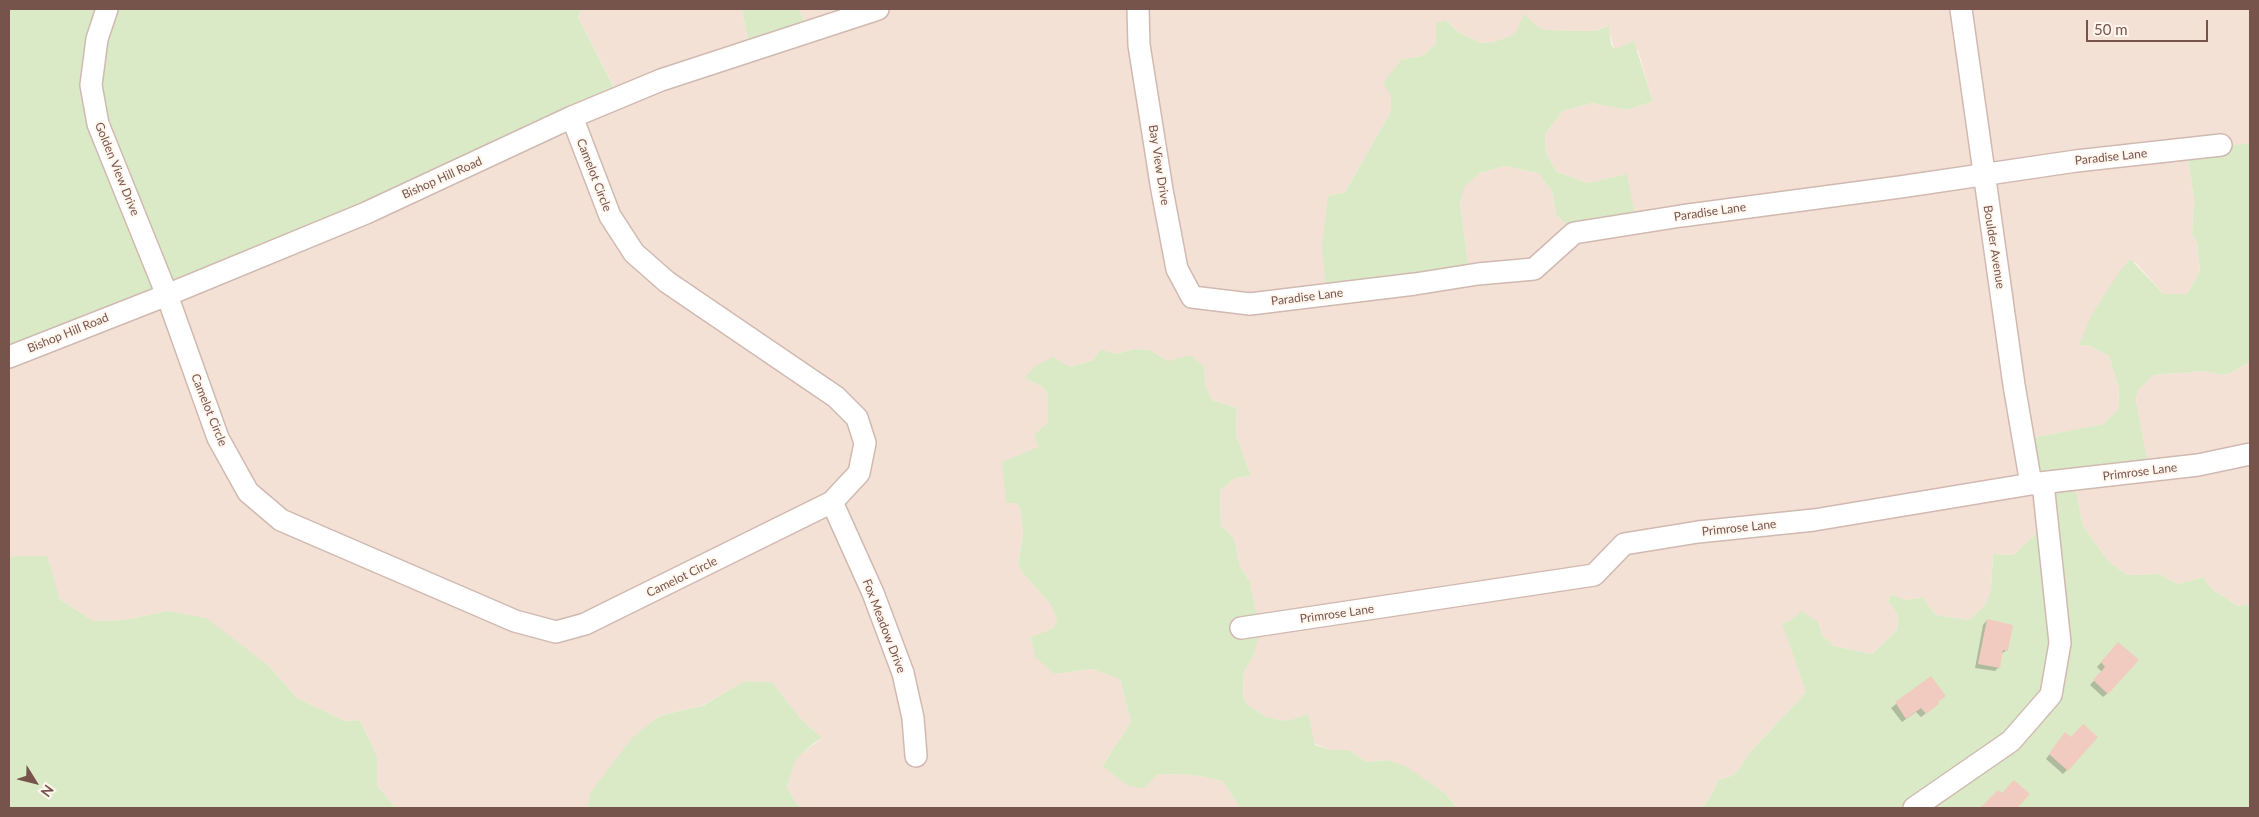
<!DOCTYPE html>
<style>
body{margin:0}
#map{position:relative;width:2259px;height:817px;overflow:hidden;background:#fcf1e8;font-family:Lato,sans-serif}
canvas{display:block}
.frame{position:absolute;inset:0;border:10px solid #76544c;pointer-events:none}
.north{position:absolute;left:10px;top:757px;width:50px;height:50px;-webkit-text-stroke:4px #fff6ee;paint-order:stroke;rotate:126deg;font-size:14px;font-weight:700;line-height:20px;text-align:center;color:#76544c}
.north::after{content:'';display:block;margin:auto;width:18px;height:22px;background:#76544c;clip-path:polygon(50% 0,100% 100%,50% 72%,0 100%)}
.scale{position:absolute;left:2086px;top:20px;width:122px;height:22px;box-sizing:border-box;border:2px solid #76544c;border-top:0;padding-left:6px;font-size:15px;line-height:18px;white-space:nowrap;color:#76544c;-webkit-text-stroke:4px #fff6ee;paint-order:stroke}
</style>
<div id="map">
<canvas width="2259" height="817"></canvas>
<div class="frame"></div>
<div class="north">N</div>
<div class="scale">50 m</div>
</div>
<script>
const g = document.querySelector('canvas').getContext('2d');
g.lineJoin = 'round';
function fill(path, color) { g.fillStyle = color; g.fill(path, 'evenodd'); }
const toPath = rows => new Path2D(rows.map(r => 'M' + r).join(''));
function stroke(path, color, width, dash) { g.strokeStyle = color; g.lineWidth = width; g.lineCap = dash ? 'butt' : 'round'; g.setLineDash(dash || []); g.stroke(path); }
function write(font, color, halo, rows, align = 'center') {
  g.font = font + ' Lato,sans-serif'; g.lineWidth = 4; g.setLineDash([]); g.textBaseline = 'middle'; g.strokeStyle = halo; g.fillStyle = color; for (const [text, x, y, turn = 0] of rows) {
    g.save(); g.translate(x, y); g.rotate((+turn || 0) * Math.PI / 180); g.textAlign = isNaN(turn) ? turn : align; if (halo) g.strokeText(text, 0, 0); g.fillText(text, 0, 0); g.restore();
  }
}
fill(toPath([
 [582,9,742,9,750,51,809,30,799,9,2250,9,2250,143,2187,152,2194,200,2192,234,2197,244,2200,271,2187,294,2164,294,2135,262,2079,345,2090,346,2109,356,2119,390,2118,410,2103,424,2028,439,2038,532,2013,555,1993,554,1991,589,1985,605,1969,620,1936,615,1922,597,1906,600,1891,594,1888,601,1898,615,1897,630,1872,654,1834,646,1822,635,1819,623,1806,692,1752,750,1734,775,1718,780,1711,796,1702,808,1457,808,1446,794,1388,760,1366,762,1350,750,1331,750,1315,744,1287,721,1266,717,1248,705,1243,696,1244,671,1254,655,1258,624,1250,582,1240,566,1234,538,1221,525,1220,491,1235,478,1251,476,1236,434,1237,408,1212,400,1206,386,1204,366,1168,361,1150,350,1134,349,1116,354,1101,349,1093,360,1070,367,1062,364,1024,378,1043,387,1048,396,1048,422,1035,435,1038,447,1016,503,1020,508,1023,534,1018,562,1020,570,1051,605,1057,620,1055,628,1054,674,1092,669,1120,678,1131,722,1102,766,1158,774,1194,775,1223,781,1240,808,804,808,797,804,787,787,795,759,822,738,801,719,772,682,745,681,703,705,659,716,632,739,591,793,588,808,396,808,377,785,377,756,360,720,345,721,297,698,268,665,167,611,124,620,93,621,60,599,46,556,9,557,9,359,620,98,578,17],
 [1446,20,1458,32,1481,43,1494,42,1538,27,1546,30,1596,31,1608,25,1614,49,1638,50,1652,98,1652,102,1627,110,1592,103,1563,111,1545,134,1546,153,1557,172,1588,183,1556,214,1552,191,1538,173,1505,166,1480,173,1465,185,1460,203,1470,276,1328,196,1345,192,1390,113,1391,96,1402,59,1422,56,1436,44],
 [2250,362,2250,604,2238,606,2212,589,2203,577,2178,584,2159,574,2128,575,2110,563,2083,526,2075,485,2148,470,2136,400,2138,390,2154,375,2205,371,2222,375,2231,373]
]), '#f4e1d6');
fill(toPath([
 [9,9,582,9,578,17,620,99,9,359],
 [742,9,799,9,809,31,750,51],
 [1524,14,1538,27,1546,30,1596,31,1609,25,1611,44,1614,49,1634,41,1652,98,1652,102,1627,110,1592,103,1563,111,1545,134,1546,153,1557,172,1588,183,1627,174,1637,224,1574,232,1556,214,1552,191,1538,173,1505,166,1480,173,1465,186,1460,203,1470,276,1326,294,1322,245,1328,196,1345,192,1390,113,1391,96,1383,83,1402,59,1422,56,1436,44,1436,23,1446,20,1458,32,1481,43,1494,42,1515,34],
 [2250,143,2250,362,2231,373,2222,375,2205,371,2154,375,2138,390,2136,400,2149,470,2075,485,2083,526,2110,563,2128,575,2159,574,2178,584,2203,577,2212,589,2238,606,2250,604,2250,808,1702,808,1711,796,1718,780,1734,775,1752,750,1806,692,1782,623,1788,622,1802,611,1819,623,1822,635,1834,646,1872,654,1897,630,1898,615,1888,601,1891,594,1906,600,1922,597,1936,615,1969,620,1985,605,1991,589,1993,554,2013,555,2038,532,2026,441,2027,439,2103,424,2118,410,2119,390,2109,356,2090,346,2079,345,2091,316,2119,272,2130,259,2164,294,2187,294,2200,271,2197,244,2192,234,2194,200,2187,152,2192,149],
 [1101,349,1116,354,1134,349,1150,350,1168,361,1190,355,1204,366,1206,386,1212,400,1237,408,1236,434,1251,476,1235,478,1220,491,1221,525,1234,538,1240,566,1250,582,1260,631,1254,655,1244,671,1243,696,1248,705,1266,717,1287,721,1308,714,1315,745,1331,750,1350,750,1366,762,1388,760,1407,767,1446,794,1457,808,1240,808,1223,781,1194,775,1158,774,1143,789,1127,785,1102,766,1131,722,1120,679,1092,669,1054,674,1035,657,1031,637,1054,628,1057,620,1051,605,1020,570,1018,562,1023,534,1020,508,1016,503,1006,503,1002,462,1038,447,1034,435,1048,422,1048,396,1043,387,1024,378,1038,364,1053,357,1070,367,1093,360],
 [18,556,47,556,60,599,93,621,124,620,167,611,206,618,268,665,297,698,345,721,360,720,377,756,377,785,396,808,9,808,9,557],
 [744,681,772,682,801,719,822,738,814,743,796,759,787,787,797,804,804,808,588,808,590,793,632,738,659,716,704,705]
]), '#dbeac6');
fill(toPath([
 [1987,620,2007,650,2001,654,1999,667,1995,671,1975,668,1983,625],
 [2118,644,2108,693,2103,697,2090,685,2102,672,2097,667],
 [1931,677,1933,708,1921,717,1916,712,1902,722,1891,708],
 [2061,738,2067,770,2063,774,2046,759]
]), '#0003');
fill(toPath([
 [1987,619,2013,625,2008,651,2003,650,2000,668,1978,664],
 [2118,642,2139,660,2108,694,2093,680,2105,667,2101,662],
 [1931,676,1946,696,1938,702,1939,704,1926,714,1921,708,1906,719,1895,702],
 [2083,724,2098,737,2068,771,2049,754,2065,732,2071,737],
 [2014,780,2030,794,2017,808,1980,808,1998,790,2002,793]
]), '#f1cbc0');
const minor = toPath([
 [107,9,97,39,91,85,98,124,167,295,218,438,248,492,281,520,515,621,556,632,585,624,832,502,859,473,865,443,857,418,836,397,667,282,634,253,610,216,572,117],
 [1138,9,1139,45,1162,190,1177,269,1192,297,1250,304,1415,284,1478,274,1534,269,1574,233,1681,216,1900,187,2076,161,2221,145],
 [1961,9,2014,385,2031,484],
 [9,357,167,295,366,213,572,117,661,80,878,9],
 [832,502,873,593,903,673,913,718,916,756],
 [1241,628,1594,575,1624,544,1698,532,1814,520,2031,484,2198,465,2250,454],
 [1914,808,2011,741,2051,695,2060,643,2043,483]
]);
stroke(minor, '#d0b9b0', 24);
stroke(minor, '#fff', 21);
write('12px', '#76544c', '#fff6ee', [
 ["Paradise Lane",2111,157,-6],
 ["Bay View Drive",1159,165,81],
 ["Golden View Drive",117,169,68],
 ["Camelot Circle",594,175,69],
 ["Bishop Hill Road",442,178,-24],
 ["Paradise Lane",1710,212,-8],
 ["Boulder Avenue",1994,247,81],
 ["Paradise Lane",1307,297,-7],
 ["Bishop Hill Road",68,333,-22],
 ["Camelot Circle",209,410,68],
 ["Primrose Lane",2140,472,-7],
 ["Primrose Lane",1739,528,-6],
 ["Camelot Circle",682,577,-26],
 ["Primrose Lane",1337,614,-8],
 ["Fox Meadow Drive",884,626,69]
]);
</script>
